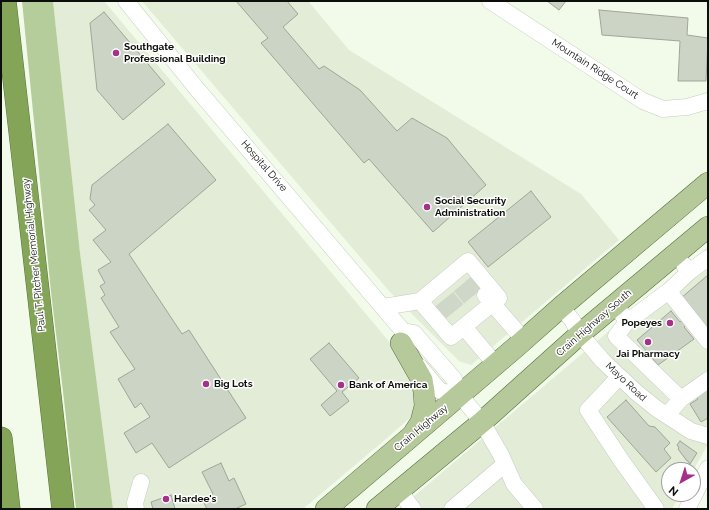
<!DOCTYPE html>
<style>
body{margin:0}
#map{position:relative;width:709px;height:510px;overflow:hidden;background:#f2faea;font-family:Raleway,sans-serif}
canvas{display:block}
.frame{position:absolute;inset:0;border:2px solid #0b0e09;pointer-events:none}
.north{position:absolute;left:661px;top:462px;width:40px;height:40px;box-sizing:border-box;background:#fff;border:1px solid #9d9f9d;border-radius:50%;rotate:219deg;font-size:11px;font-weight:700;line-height:16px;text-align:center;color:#0b0e09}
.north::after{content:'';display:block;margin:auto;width:14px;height:18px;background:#a5318b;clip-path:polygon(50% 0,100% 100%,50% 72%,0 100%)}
</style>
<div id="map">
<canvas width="709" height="510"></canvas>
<div class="frame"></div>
<div class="north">N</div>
</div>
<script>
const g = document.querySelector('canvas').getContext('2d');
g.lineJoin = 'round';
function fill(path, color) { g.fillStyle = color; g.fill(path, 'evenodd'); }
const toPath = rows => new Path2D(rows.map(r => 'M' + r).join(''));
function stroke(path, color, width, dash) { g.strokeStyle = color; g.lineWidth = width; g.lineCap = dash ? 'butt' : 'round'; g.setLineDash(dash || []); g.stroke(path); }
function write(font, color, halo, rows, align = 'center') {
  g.font = font + ' Raleway,sans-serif'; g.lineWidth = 3; g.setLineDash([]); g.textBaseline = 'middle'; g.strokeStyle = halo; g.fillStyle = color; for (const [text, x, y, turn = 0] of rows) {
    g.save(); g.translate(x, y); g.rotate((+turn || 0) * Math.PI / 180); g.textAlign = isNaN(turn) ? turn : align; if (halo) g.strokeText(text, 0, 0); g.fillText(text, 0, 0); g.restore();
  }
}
fill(toPath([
 [53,1,104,1,407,363,416,387,412,416,387,438,303,509,113,509,80,253],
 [142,1,308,1,349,50,581,194,619,240,471,365,459,361,389,291],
 [708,247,708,444,693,471,669,470,669,494,680,494,672,509,399,509]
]), '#e2ecd7');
fill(toPath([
 [22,1,53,1,80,253,113,509,76,509,64,400,51,292]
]), '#b5cd9a');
const building = toPath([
 [236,1,287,1,298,14,283,27,319,69,324,66,360,90,397,131,412,118,447,138,486,185,433,232,369,159,364,163,261,43,268,38,236,1],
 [547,1,566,1,559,10,547,1],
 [599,10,688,18,687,35,708,38,706,81,678,81,680,41,602,35,599,10],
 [104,12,165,84,123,120,97,90,90,23,104,12],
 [168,124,216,180,129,254,182,334,189,330,246,418,169,468,152,443,136,453,124,433,150,417,141,403,135,408,118,379,135,369,110,332,119,327,101,298,105,295,100,286,105,283,98,270,111,262,93,240,106,230,89,210,95,205,90,199,92,185,168,124],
 [531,191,551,217,488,267,468,242,531,191],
 [708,275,708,329,681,298,708,275],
 [671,311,680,322,682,320,686,325,684,327,694,339,658,365,637,340,671,311],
 [329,343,359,378,342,392,349,401,330,416,321,405,337,391,310,359,329,343],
 [708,389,708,418,701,422,690,404,698,399,696,396,708,389],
 [626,400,649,426,655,427,670,443,664,449,671,458,656,472,607,417,626,400],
 [680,441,697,453,690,464,688,461,687,461,678,449,679,448,677,445,680,441],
 [221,463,229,481,234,478,246,504,235,509,207,509,202,499,213,494,202,472,221,463],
 [171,495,175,509,153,509,151,502,171,495]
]);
fill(building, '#ccd4c5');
stroke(building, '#9fa697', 1);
stroke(toPath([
 [471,277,484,294],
 [460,286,474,303],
 [447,297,461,314],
 [437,305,451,322]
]), '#cfd7c8', 16, [16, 8]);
const minor = toPath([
 [126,1,197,89,403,331,414,333,454,379,460,395,482,422,501,455,514,484,535,509],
 [490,1,643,101,663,109,687,107,708,101],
 [468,261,499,298,451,337,420,301,468,261],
 [684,265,689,272,708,258],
 [689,272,670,290,673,297,708,341],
 [485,295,524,340],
 [616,305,627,322,616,336,681,399,667,415],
 [383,307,420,301],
 [561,307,572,320,580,334,603,361,637,393,657,409,691,431,708,436],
 [627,322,670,290],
 [464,327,496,365],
 [420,367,440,391,460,395],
 [619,377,588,410,621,460,656,509],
 [681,399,708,380],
 [399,491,413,509],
 [136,509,135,503,141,482],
 [452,509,505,464],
 [687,509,708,468]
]);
const major = toPath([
 [401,343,422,380,424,392,425,406,421,422,414,433],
 [326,509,516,347,561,307,708,183],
 [377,509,482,422,580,334,708,227]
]);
const highway = toPath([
 [5,1,63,509],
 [1,438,9,509]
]);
stroke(minor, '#c5ccbd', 17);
stroke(major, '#5a703c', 22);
stroke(highway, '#5a703c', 23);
stroke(minor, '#fff', 16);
stroke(major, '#b5c99a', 21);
stroke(highway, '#84a557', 22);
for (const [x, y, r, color] of [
 [116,53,4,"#a5318b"],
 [427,207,4,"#a5318b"],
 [670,323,4,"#a5318b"],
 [648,342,4,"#a5318b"],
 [206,384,4,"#a5318b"],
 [341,385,4,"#a5318b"],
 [166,499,4,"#a5318b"]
]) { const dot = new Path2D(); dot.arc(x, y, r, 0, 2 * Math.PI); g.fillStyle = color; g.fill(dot); stroke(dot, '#fff', 1.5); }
write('bold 10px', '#0b0e09', '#fff', [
 ["Southgate",124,47],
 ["Professional Building",124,59],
 ["Social Security",435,201],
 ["Administration",435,213],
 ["Popeyes",662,323,"right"],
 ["Jai Pharmacy",648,354,"center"],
 ["Big Lots",214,384],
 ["Bank of America",349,385],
 ["Hardee's",174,499]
], 'left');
write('10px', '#0b0e09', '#fff', [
 ["Mountain Ridge Court",595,69,33],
 ["Hospital Drive",264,166,49],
 ["Paul T. Pitcher Memorial Highway",34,255,-96],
 ["Crain Highway South",594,323,-41],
 ["Mayo Road",626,382,43],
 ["Crain Highway",421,428,-40]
]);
</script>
